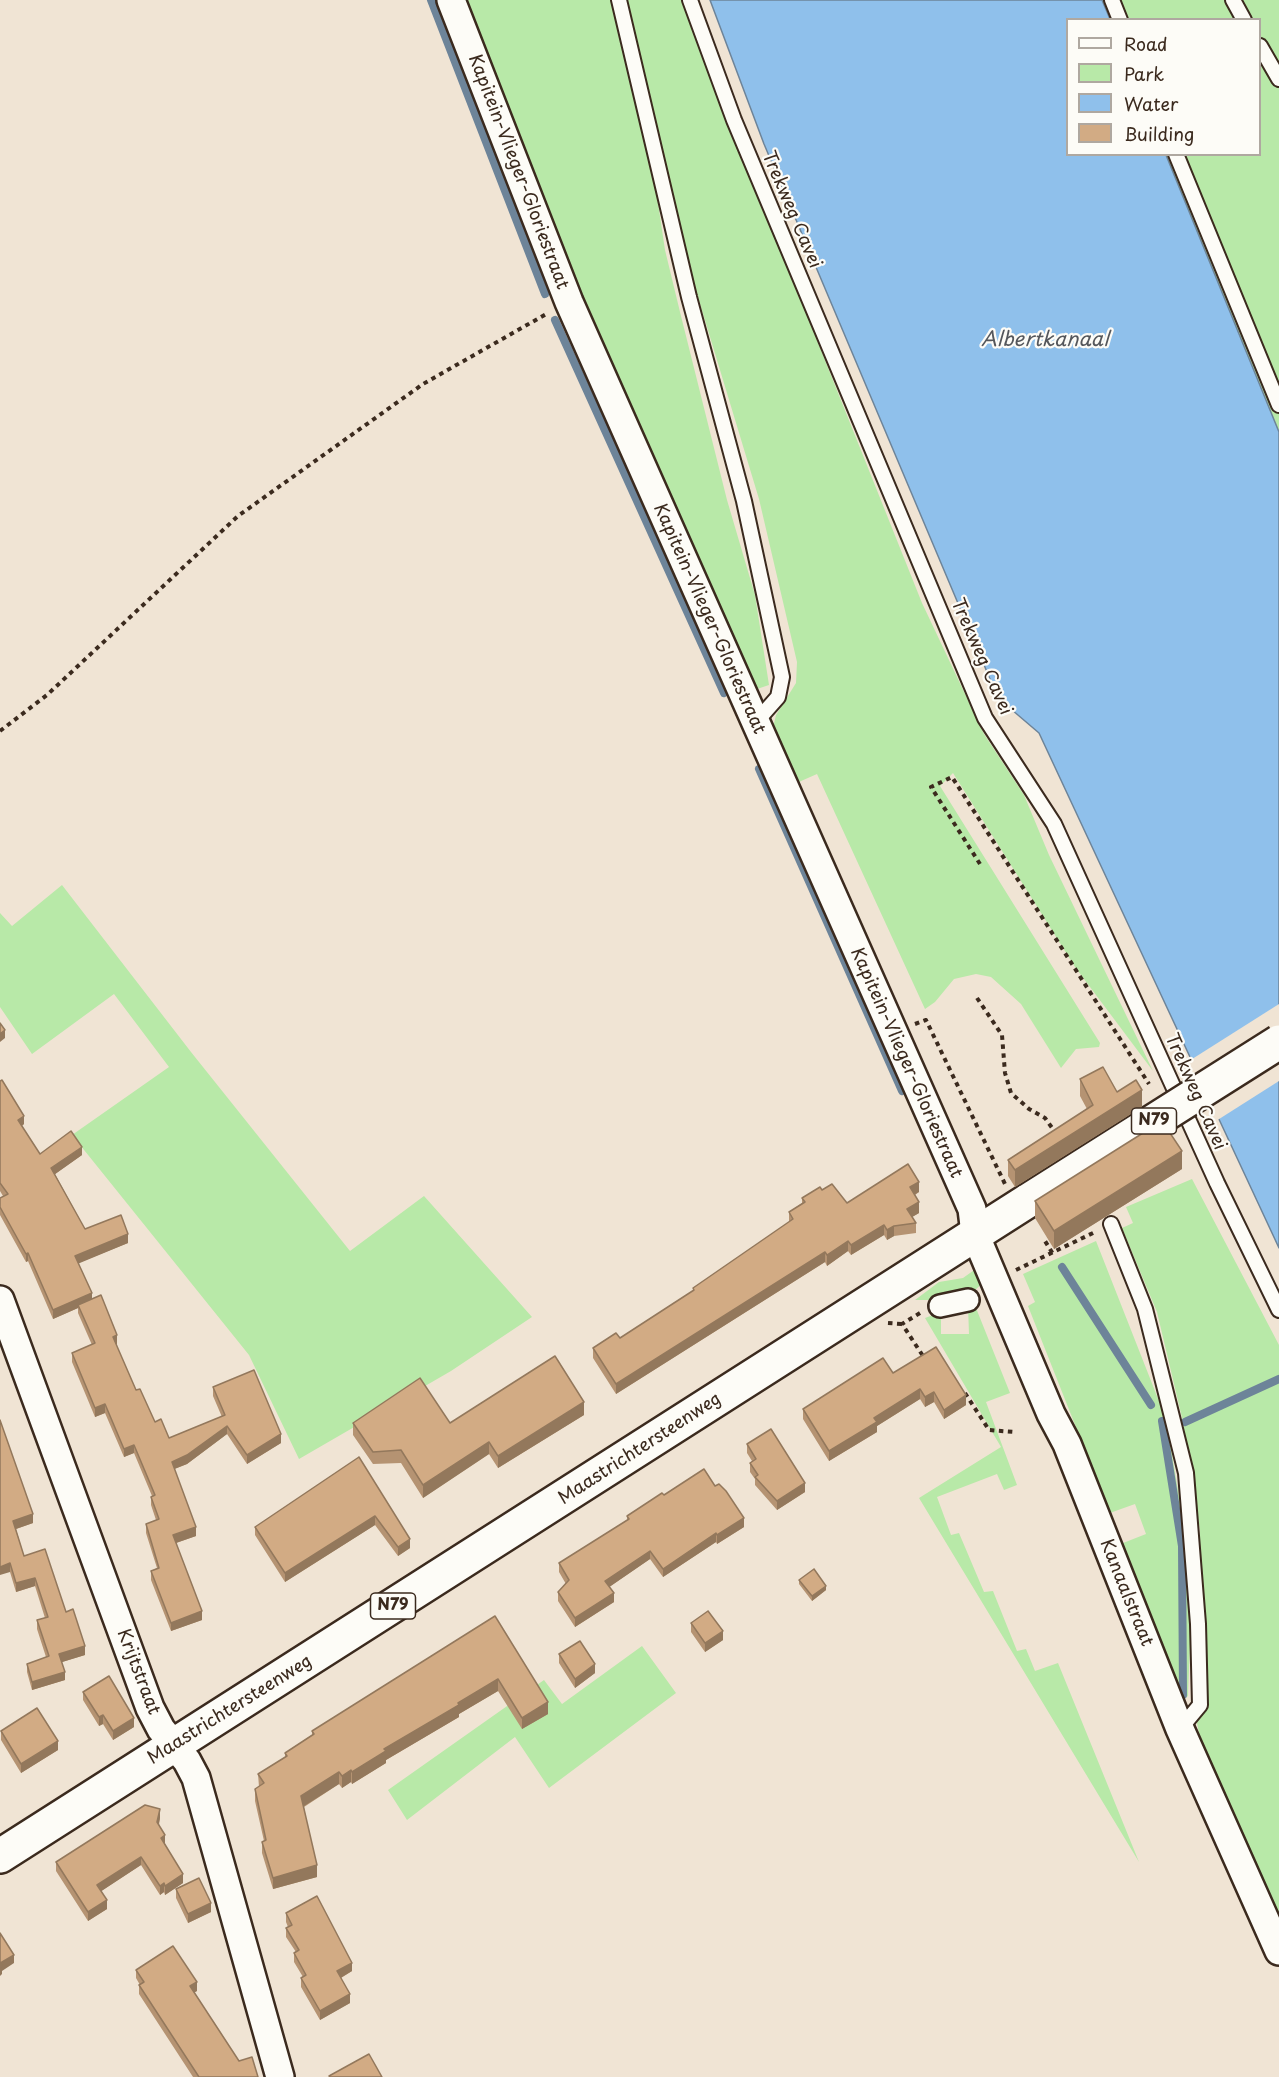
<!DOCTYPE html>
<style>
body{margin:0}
#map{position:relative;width:1279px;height:2077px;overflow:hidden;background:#f0e4d4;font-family:"Playpen Sans",sans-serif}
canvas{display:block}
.legend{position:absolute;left:1066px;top:18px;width:195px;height:138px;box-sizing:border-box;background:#fdfcf7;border:2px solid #afa8a0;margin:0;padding:8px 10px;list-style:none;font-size:18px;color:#3b2a1e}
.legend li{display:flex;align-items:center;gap:12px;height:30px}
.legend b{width:30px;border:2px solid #afa8a0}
</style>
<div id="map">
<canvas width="1279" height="2077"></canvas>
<ul class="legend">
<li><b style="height:8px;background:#fdfcf7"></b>Road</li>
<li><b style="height:16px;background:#b8e9a8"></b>Park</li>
<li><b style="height:16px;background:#8fc0eb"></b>Water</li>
<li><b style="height:16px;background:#d2ab84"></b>Building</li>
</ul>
</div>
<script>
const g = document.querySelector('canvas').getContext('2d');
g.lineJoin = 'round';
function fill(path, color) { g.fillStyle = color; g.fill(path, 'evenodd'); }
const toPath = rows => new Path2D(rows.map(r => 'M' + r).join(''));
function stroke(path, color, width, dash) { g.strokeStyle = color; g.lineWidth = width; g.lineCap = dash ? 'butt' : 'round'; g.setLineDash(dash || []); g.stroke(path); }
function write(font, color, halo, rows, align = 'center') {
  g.font = font + ' "Playpen Sans",sans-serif'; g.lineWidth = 4.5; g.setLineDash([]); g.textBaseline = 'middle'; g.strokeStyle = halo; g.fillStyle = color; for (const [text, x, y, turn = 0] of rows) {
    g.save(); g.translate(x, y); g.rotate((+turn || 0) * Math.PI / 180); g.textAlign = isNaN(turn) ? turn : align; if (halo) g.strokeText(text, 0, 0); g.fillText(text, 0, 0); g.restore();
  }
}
fill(toPath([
 [455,0,612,0,654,176,665,250,680,312,727,500,755,595,769,685,748,692],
 [626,0,681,0,922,603,984,734,1024,795,1049,855,1153,1071,1075,967,953,773,940,786,1100,1043,1099,1047,1076,1049,1061,1068,1021,1004,991,977,976,974,954,979,935,1002,925,1009,817,774,792,785,772,732,776,715,796,683,797,662,759,499,694,284],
 [1102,0,1279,0,1279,432,1166,155,1260,154,1260,20,1110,19],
 [62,885,191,1052,350,1251,424,1196,532,1317,451,1371,299,1459,249,1355,72,1135,169,1067,114,994,32,1054,0,1007,0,913,12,926],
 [1192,1179,1279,1345,1279,1934,1203,1756,1197,1723,1197,1693,1200,1530,1183,1422,1157,1312,1122,1228,1133,1223,1126,1207],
 [1096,1241,1166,1419,1187,1544,1191,1618,1188,1696,1183,1700,1118,1545,1146,1534,1135,1504,1107,1514,1106,1503,1028,1306,1035,1302,1023,1274],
 [977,1268,990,1277,968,1296,968,1292,941,1293,940,1300,915,1300,939,1282,963,1278],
 [974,1303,1010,1393,986,1402,1017,1485,1004,1490,997,1474,937,1497,951,1535,959,1533,984,1592,993,1591,1017,1651,1026,1649,1035,1671,1058,1663,1139,1862,919,1498,1001,1447,925,1318,941,1312,941,1334,969,1334,968,1306],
 [642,1646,676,1693,549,1788,515,1737,407,1820,388,1790,544,1680,562,1704]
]), '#b8e9a8');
const water = toPath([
 [710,0,1102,0,1110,19,1068,20,1068,154,1166,155,1279,432,1279,1248,1039,733,998,698,764,144,710,0]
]);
fill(water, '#8fc0eb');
stroke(water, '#6d8499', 1.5);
fill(toPath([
 [1279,1004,1279,1081,1216,1121,1189,1061]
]), '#f0e4d4');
stroke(toPath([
 [431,0,545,294],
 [555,320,724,693],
 [759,769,902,1091],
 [1062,1267,1151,1405],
 [1162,1421,1182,1546,1183,1695],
 [1185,1422,1279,1379]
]), '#6d8499', 8);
const service = toPath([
 [619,0,689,297,744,501,782,677,778,697,755,723],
 [690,0,734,120,985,718,1054,824,1217,1183,1279,1310],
 [1112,0,1120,20],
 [1233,0,1244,20],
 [1260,46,1279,79],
 [1176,154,1279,405],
 [1111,1224,1145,1309,1186,1473,1198,1624,1200,1705,1180,1729]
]);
const pedestrian = toPath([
 [940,1306,968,1300]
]);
const minor = toPath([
 [451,0,569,302,972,1209,975,1234,1051,1414,1067,1444,1180,1729,1279,1951],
 [0,1300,150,1708,161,1729,187,1761,196,1778,280,2077]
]);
const primary = toPath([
 [0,1856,1029,1200]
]);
stroke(service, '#3b2a1e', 18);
stroke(pedestrian, '#3b2a1e', 26);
stroke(minor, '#3b2a1e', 32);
stroke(primary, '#3b2a1e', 38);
stroke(toPath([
 [0,731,47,695,238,516,423,384,548,313],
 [980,864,931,787,952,777,1149,1084],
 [977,998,1002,1035,1005,1073,1011,1093,1029,1109,1045,1118,1055,1132],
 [915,1024,926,1020,1005,1184],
 [1052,1236,1045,1241,1053,1254],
 [1016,1270,1095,1232],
 [920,1313,902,1324,923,1356,926,1355],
 [888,1323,902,1324],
 [965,1393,989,1430,1014,1432]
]), '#3b2a1e', 4, [4.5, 4.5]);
stroke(service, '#fdfcf7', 14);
stroke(pedestrian, '#fdfcf7', 21);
stroke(minor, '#fdfcf7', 27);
stroke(primary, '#fdfcf7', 33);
const primaryBridge = toPath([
 [1029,1200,1279,1042]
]);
stroke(primaryBridge, '#3b2a1e', 38, []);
stroke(primaryBridge, '#fdfcf7', 33);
fill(toPath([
 [1080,1079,1117,1092,1142,1107,1015,1187,1008,1176,1008,1160,1087,1109,1080,1096],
 [0,1081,24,1124,22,1126,40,1154,82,1155,55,1174,85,1229,128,1243,78,1263,92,1299,117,1344,116,1344,136,1390,155,1422,169,1438,222,1417,213,1396,213,1387,281,1443,247,1464,227,1434,187,1464,174,1469,196,1536,176,1543,202,1620,171,1631,151,1580,151,1571,157,1568,146,1533,146,1524,156,1520,151,1505,151,1497,152,1496,134,1453,124,1457,105,1413,95,1417,72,1362,72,1353,92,1345,78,1313,78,1308,53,1319,28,1261,26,1262,0,1215,0,1198,3,1196,0,1191],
 [1182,1169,1054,1249,1035,1218,1035,1201],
 [822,1190,847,1203,919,1192,915,1195,919,1213,912,1217,916,1223,916,1233,894,1236,887,1240,884,1235,851,1255,848,1251,827,1266,825,1262,616,1394,593,1358,593,1348,620,1338,693,1291,693,1288,789,1222,789,1212,802,1203,802,1198],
 [893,1373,966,1405,944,1419,934,1402,925,1407,920,1399,877,1426,877,1432,829,1461,803,1419,803,1409],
 [584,1415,498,1468,489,1454,423,1498,401,1463,373,1464,353,1435,353,1423,450,1423],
 [0,1420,33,1523,16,1529,24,1556,66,1612,85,1655,62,1662,65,1680,32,1690,27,1672,27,1664,46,1657,37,1629,37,1620,45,1618,35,1586,16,1592,10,1572],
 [747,1444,805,1492,777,1510,755,1485,755,1479,750,1472,750,1463,752,1461,747,1453],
 [359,1457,410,1548,398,1556,375,1525,285,1582,255,1535,255,1527],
 [715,1486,744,1527,717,1544,716,1542,663,1577,650,1559,609,1587,614,1602,575,1627,558,1601,558,1592,566,1584,559,1572,559,1563,627,1520,627,1516,664,1495],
 [799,1580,826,1590,812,1601,799,1584],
 [495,1616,548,1714,522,1729,498,1691,459,1714,459,1717,386,1760,386,1763,352,1784,351,1782,342,1788,339,1784,304,1807,317,1877,273,1889,262,1853,262,1842,264,1841,255,1801,255,1789,259,1787,258,1774,285,1757,285,1753,312,1735,312,1731],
 [691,1623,723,1640,705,1652,691,1632],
 [559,1654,595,1673,575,1688,559,1663],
 [83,1692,134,1727,113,1740,103,1724,99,1726,83,1700],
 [1,1731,58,1750,21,1773,1,1740],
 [160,1818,159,1825,165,1844,183,1883,165,1895,164,1892,160,1895,141,1865,101,1891,107,1909,88,1921,56,1871,56,1862],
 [176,1889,211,1912,188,1923,176,1898],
 [286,1913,352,1971,341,1978,350,2003,320,2020,301,1987,301,1978,303,1977,294,1962,294,1953,296,1952,286,1937,286,1928,288,1927,286,1922],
 [136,1970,197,1991,194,1992,239,2061,258,2077,193,2077,139,1994,139,1985,140,1985,136,1978]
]), '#b59372');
fill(toPath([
 [5,1030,5,1038,0,1042,0,1034],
 [1142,1090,1142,1107,1015,1187,1015,1170],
 [24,1116,24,1124,18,1128,18,1120],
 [82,1147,82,1155,51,1177,51,1168],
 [1182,1151,1182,1169,1054,1249,1054,1231],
 [919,1182,919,1192,910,1197,910,1187],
 [919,1202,919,1213,907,1220,907,1209],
 [884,1225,884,1235,851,1255,851,1245],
 [894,1226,894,1236,887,1240,887,1230],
 [128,1234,128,1243,75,1265,75,1256],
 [848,1241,848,1251,827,1266,827,1255],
 [825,1252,825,1262,616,1394,616,1384],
 [28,1253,28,1261,26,1262,26,1254],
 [92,1293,92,1302,78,1305,78,1308,53,1319,53,1310],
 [117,1335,117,1344,113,1345,113,1337],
 [920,1389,920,1399,877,1426,877,1432,829,1461,829,1451,874,1418],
 [934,1392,934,1402,925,1407,925,1397],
 [966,1395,966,1405,944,1419,944,1410],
 [584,1402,584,1415,498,1468,498,1456],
 [105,1404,105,1413,95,1417,95,1408],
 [227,1426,227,1434,187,1464,172,1470,172,1462],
 [281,1434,281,1443,247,1464,247,1455],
 [489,1442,489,1454,423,1498,423,1485],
 [134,1445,134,1453,124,1457,124,1449],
 [805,1483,805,1492,777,1510,777,1501],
 [33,1514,33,1523,13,1530,13,1521],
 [375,1516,375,1525,285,1582,285,1573],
 [744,1518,744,1527,717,1544,717,1535],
 [196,1527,196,1536,173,1544,173,1535],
 [716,1533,716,1542,663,1577,663,1569],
 [410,1539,410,1548,398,1556,398,1547],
 [650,1551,650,1559,605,1590,605,1581],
 [10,1563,10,1572,0,1575,0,1567],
 [35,1578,35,1586,16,1592,16,1583],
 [826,1586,826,1590,812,1601,812,1596],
 [614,1593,614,1602,575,1627,575,1618],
 [202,1611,202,1620,171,1631,171,1623],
 [723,1631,723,1640,705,1652,705,1643],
 [85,1646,85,1655,59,1663,59,1654],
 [595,1664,595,1673,575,1688,575,1679],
 [65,1672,65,1680,32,1690,32,1682],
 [498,1679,498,1691,459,1714,459,1717,386,1760,386,1763,352,1784,352,1772,384,1749],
 [548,1702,548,1714,522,1729,522,1718],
 [103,1715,103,1724,99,1726,99,1717],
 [134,1718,134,1727,113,1740,113,1731],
 [58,1741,58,1750,21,1773,21,1764],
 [351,1770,351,1782,342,1788,342,1776],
 [339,1772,339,1784,301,1808,301,1796],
 [160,1809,160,1818,157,1831,157,1822],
 [165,1835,165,1844,161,1847,161,1838],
 [141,1857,141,1865,97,1894,97,1885],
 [317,1865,317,1877,273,1889,273,1878],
 [183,1874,183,1883,165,1895,165,1886],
 [164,1883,164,1892,160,1895,160,1886],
 [107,1900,107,1909,88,1921,88,1912],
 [211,1903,211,1912,188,1923,188,1914],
 [14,1955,14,1963,2,1971,2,1974,0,1976,0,1963],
 [352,1963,352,1971,337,1980,337,1971],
 [197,1982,197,1991,190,1995,190,1986],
 [350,1994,350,2003,320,2020,320,2011]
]), '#93785c');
const building = toPath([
 [0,1023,5,1030,0,1034,0,1023],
 [1103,1067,1117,1092,1136,1080,1142,1090,1015,1170,1008,1160,1093,1105,1080,1079,1103,1067],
 [2,1080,24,1116,18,1120,40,1154,71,1131,82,1147,51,1168,85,1229,121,1215,128,1234,75,1256,92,1293,53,1310,28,1253,26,1254,0,1207,0,1198,8,1194,0,1183,0,1081,2,1080],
 [1162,1121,1182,1151,1054,1231,1035,1201,1162,1121],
 [908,1164,919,1182,910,1187,919,1202,907,1209,916,1223,894,1226,887,1230,884,1225,851,1245,848,1241,827,1255,825,1252,616,1384,593,1348,616,1333,620,1338,694,1290,693,1288,793,1219,789,1212,805,1202,802,1198,820,1187,822,1190,832,1184,847,1203,908,1164],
 [101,1295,117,1335,113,1337,136,1390,140,1389,155,1422,161,1419,169,1438,225,1415,213,1387,254,1370,281,1434,247,1455,227,1426,187,1455,172,1462,196,1527,173,1535,202,1611,171,1623,151,1571,159,1568,146,1524,159,1519,151,1497,155,1495,134,1445,124,1449,105,1404,95,1408,72,1353,95,1343,78,1305,101,1295],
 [936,1347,966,1395,944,1410,934,1392,925,1397,920,1389,874,1418,877,1422,829,1451,803,1409,883,1358,893,1373,936,1347],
 [555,1356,584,1402,498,1456,489,1442,423,1485,401,1450,373,1452,353,1423,420,1378,450,1423,555,1356],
 [0,1420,33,1514,13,1521,24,1556,45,1549,66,1612,73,1609,85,1646,59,1654,65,1672,32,1682,27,1664,49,1656,37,1620,48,1617,35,1578,16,1583,10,1563,0,1567,0,1420],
 [771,1429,805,1483,777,1501,755,1477,758,1475,750,1463,756,1459,747,1444,771,1429],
 [359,1457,410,1539,398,1547,375,1516,285,1573,255,1527,359,1457],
 [704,1469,715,1486,719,1484,726,1491,744,1518,717,1535,716,1533,663,1569,650,1551,605,1581,614,1593,575,1618,558,1592,569,1580,559,1563,629,1519,627,1516,662,1493,664,1495,704,1469],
 [814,1569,826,1586,812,1596,799,1580,814,1569],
 [708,1611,723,1631,705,1643,691,1623,708,1611],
 [495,1616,548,1702,522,1718,498,1679,458,1703,459,1705,384,1749,386,1751,352,1772,351,1770,342,1776,339,1772,301,1796,317,1865,273,1878,262,1842,266,1840,255,1789,264,1783,258,1774,287,1756,285,1753,314,1734,312,1731,495,1616],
 [580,1641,595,1664,575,1679,559,1654,580,1641],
 [109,1676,134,1718,113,1731,103,1715,99,1717,83,1692,109,1676],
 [37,1708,58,1741,21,1764,1,1731,37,1708],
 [145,1805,160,1809,157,1822,165,1835,161,1838,183,1874,165,1886,164,1883,160,1886,141,1857,97,1885,107,1900,88,1912,56,1862,145,1805],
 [199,1878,211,1903,188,1914,176,1889,199,1878],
 [317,1896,352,1963,337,1971,350,1994,320,2011,301,1978,306,1975,294,1953,299,1950,286,1928,292,1925,286,1913,317,1896],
 [0,1933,14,1955,0,1963,2,1966,0,1967,0,1933],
 [173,1946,197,1982,190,1986,239,2061,252,2057,258,2077,199,2077,139,1985,144,1982,136,1970,173,1946],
 [369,2054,382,2077,330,2077,329,2076,369,2054]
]);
fill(building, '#d2ab84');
stroke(building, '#93785c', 1.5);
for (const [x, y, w] of [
 [1154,1121,45],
 [393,1606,45]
]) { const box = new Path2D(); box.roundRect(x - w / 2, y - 13, w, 26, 4.5); g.fillStyle = '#fdfcf7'; g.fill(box); stroke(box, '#3b2a1e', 1.5); }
write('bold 16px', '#3b2a1e', null, [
 ["N79",1154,1121],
 ["N79",393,1606]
]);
write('18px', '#3b2a1e', '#fdfcf7', [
 ["Kapitein-Vlieger-Gloriestraat",518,172,69],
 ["Trekweg Cavei",791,210,67],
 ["Kapitein-Vlieger-Gloriestraat",709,619,66],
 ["Trekweg Cavei",981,657,66],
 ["Kapitein-Vlieger-Gloriestraat",906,1063,66],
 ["Trekweg Cavei",1195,1092,66],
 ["Maastrichtersteenweg",640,1449,-33],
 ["Kanaalstraat",1126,1593,68],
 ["Krijtstraat",138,1672,69],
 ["Maastrichtersteenweg",230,1710,-32]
]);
write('italic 20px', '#54575c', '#fdfcf7', [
 ["Albertkanaal",1045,340]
]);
</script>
